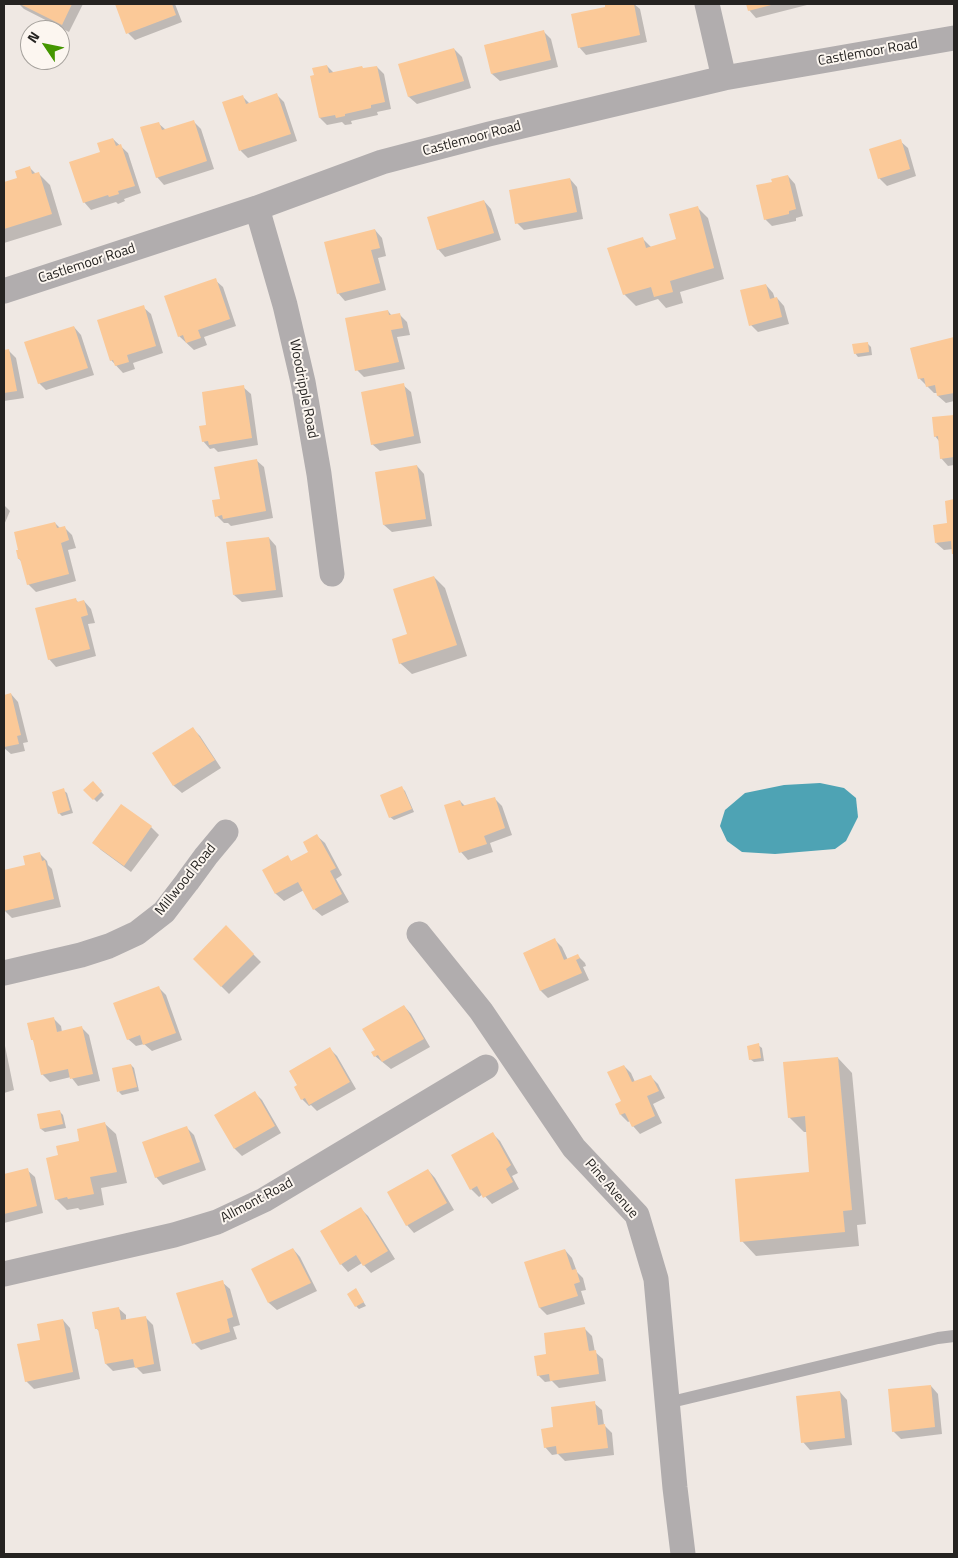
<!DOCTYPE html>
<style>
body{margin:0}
#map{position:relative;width:958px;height:1558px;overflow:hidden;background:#efe8e3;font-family:"Titillium Web",sans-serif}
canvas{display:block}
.frame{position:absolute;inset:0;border:5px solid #252321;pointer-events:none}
.north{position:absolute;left:20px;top:20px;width:50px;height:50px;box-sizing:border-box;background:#fcf6f0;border:1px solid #a6a29d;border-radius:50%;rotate:304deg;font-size:14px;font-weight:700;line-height:20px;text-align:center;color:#252321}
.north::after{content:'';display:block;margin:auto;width:18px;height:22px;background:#449600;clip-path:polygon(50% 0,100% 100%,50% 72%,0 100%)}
</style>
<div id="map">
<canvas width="958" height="1558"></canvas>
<div class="frame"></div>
<div class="north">N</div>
</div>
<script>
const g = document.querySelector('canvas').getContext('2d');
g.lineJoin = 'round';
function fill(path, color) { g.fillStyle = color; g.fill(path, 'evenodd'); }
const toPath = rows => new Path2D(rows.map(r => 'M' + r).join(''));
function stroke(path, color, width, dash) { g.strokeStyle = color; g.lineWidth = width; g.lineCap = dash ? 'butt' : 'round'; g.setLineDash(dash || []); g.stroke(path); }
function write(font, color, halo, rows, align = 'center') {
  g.font = font + ' "Titillium Web",sans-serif'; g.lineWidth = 4; g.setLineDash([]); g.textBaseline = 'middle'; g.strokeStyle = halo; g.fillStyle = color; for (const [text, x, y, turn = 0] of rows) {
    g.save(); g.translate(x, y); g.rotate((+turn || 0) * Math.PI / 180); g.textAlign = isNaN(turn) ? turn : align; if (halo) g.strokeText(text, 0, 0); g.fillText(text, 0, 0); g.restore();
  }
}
fill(toPath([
 [820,783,844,788,856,798,858,817,846,841,835,849,775,854,742,852,727,841,720,826,725,810,745,793,784,785]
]), '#4ea3b4');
fill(toPath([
 [19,4,83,4,69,32,24,9],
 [117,4,175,4,182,22,135,40,128,33],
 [606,4,634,4,640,9,647,42,586,55,579,47,607,7],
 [747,4,806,4,807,5,756,18,749,10],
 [543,31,551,39,558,67,500,81,492,74,486,45],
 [454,49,462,57,471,88,417,104,409,97,400,65],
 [327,66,334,73,377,67,384,74,391,109,377,112,378,115,351,121,352,124,345,125,342,122,327,125,320,118,311,77,316,76],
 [277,95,284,102,297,141,248,158,241,151,224,103,242,96,250,104],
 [193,121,201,129,214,169,164,185,157,177,158,123,166,130],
 [113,139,128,153,141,193,124,199,125,201,118,204,116,202,91,210,84,202,101,152],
 [900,141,908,148,916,176,887,186,879,178],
 [30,168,36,174,38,173,50,185,62,225,4,243,4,184,18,179],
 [788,176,795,184,803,216,796,218,796,221,772,226,765,219,774,183],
 [570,179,577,187,583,219,524,230,517,223],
 [484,201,491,209,501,240,445,257,438,249],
 [697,207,708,218,724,279,680,292,683,303,666,308,658,299,636,306,624,294,643,239,652,248,677,240],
 [375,230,382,238,386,256,378,258,386,290,345,301,338,293],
 [215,280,223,287,236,326,204,337,207,345,194,350,179,336],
 [766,285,773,293,775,299,777,298,784,306,789,324,758,332,751,325],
 [143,307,151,314,163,353,133,363,135,369,123,373,111,360],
 [388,311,392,316,400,315,407,322,410,335,397,337,405,369,364,377,357,370],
 [74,327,81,335,94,375,46,390,39,383],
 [954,338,954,401,946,403,938,396,937,393,934,393,919,378,912,348],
 [867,343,871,347,872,355,858,357,855,353],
 [8,350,16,358,24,398,4,401,4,351],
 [403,385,411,392,421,443,380,451,372,444],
 [243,387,251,394,258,445,218,452,214,448,210,449,203,441],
 [954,416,954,465,948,466,941,458,939,441,935,436,933,418],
 [256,460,264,467,273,518,231,526,228,523,224,523,217,516],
 [417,466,424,474,432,526,392,532,384,525,376,473],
 [954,501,954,555,953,549,944,550,936,543,949,524,946,502],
 [4,505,10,511,4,525],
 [55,523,61,529,65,528,72,535,76,548,68,550,76,581,36,592,28,584,22,562,19,559],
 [269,538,276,546,283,597,242,602,234,595],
 [434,577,445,588,467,656,412,674,400,663],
 [75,599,79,603,84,601,91,609,95,623,88,624,96,656,56,667,49,659],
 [11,694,18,702,28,742,23,743,25,751,11,754,4,748,4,696],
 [193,729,200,736,221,768,182,793,174,786,154,753],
 [93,783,104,795,97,802,85,790],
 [402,788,405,791,414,812,394,820,390,817],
 [63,790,67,793,73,813,62,816,59,813],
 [494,798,502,806,512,835,490,843,493,852,468,860,461,852,460,801,465,806],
 [121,805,151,827,159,835,131,872,101,850,94,843],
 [317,836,325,843,342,875,336,879,349,902,322,916,314,909,304,890,284,901,276,894,264,870,287,857,292,862,310,852],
 [39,853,47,861,48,865,52,869,61,907,12,918,5,911,4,906,4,871,27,866],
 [226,927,261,962,229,994,194,959],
 [555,940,562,947,568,960,577,955,585,963,586,966,583,967,589,980,548,998,541,991,524,953],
 [158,987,166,995,182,1040,152,1051,144,1044,136,1046,128,1039],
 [404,1006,411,1014,430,1047,391,1069,375,1056,376,1050],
 [54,1019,61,1026,62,1032,82,1028,89,1035,100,1081,78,1086,71,1077,50,1082,42,1074,35,1043,32,1039],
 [4,1041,14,1090,4,1093],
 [758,1045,762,1048,764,1061,754,1062,750,1059],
 [330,1049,337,1056,356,1089,317,1111,311,1105,309,1106,302,1099],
 [838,1058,852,1073,866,1224,857,1225,859,1246,756,1256,742,1241,811,1173,807,1132,804,1132,789,1117],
 [131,1065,134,1068,139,1091,122,1095,119,1092],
 [624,1066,631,1073,635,1082,651,1077,658,1084,665,1098,653,1104,662,1123,640,1134,633,1126,630,1121,628,1122,621,1115],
 [255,1093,262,1100,281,1133,242,1156,235,1149,216,1116],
 [59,1111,63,1115,66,1128,45,1132,41,1129,39,1115],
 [104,1123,116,1134,127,1183,101,1188,104,1205,80,1210,78,1208,67,1210,56,1199,59,1156,81,1142],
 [187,1128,194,1135,206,1170,163,1185,156,1177],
 [493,1134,500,1141,518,1173,512,1176,519,1189,492,1204,483,1194,479,1197,471,1189],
 [27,1170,35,1177,43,1213,4,1223,4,1175],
 [428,1170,435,1178,454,1210,414,1233,407,1225],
 [360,1208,368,1216,395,1259,371,1273,362,1263,348,1272,341,1264],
 [293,1249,300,1257,317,1291,277,1310,269,1303,253,1269],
 [565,1250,572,1258,577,1272,583,1278,586,1290,581,1291,585,1304,547,1315,540,1308,526,1263],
 [222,1282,230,1289,240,1325,233,1327,237,1339,201,1350,194,1343],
 [356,1290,366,1306,359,1309,356,1306],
 [118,1308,126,1315,126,1321,145,1317,153,1325,161,1371,143,1374,136,1367,113,1371,106,1364,100,1332,96,1328],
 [63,1320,70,1328,80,1379,34,1389,26,1381,41,1341],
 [585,1329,592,1336,595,1352,603,1359,606,1381,559,1388,552,1381,545,1382,538,1375,548,1355],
 [931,1386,938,1394,942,1434,901,1439,893,1431],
 [840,1392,847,1400,852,1445,810,1450,803,1442],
 [594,1403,602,1410,604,1425,612,1433,614,1455,565,1461,558,1454,552,1455,545,1447,555,1428]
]), '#0003');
fill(toPath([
 [20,4,72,4,62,25],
 [115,4,172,4,176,15,126,34],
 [605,4,634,4,640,35,578,48,571,14,605,7],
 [746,4,775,4,748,11],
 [544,30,551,60,491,74,484,45],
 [454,48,464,81,408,97,398,64],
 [327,65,329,73,362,66,363,68,377,66,385,102,371,105,371,108,345,114,345,116,336,118,335,115,319,118,310,76,314,75,312,68],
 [277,93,291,134,239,151,222,102,243,95,246,104],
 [194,120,207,161,156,178,140,127,159,122,162,130],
 [113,138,116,146,121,144,135,186,118,191,119,194,109,197,108,195,83,203,69,162,100,152,97,143],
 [901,139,910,169,878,179,869,149],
 [30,166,32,174,39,172,52,214,4,229,4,182,17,178,15,171],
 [788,175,796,209,789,211,789,214,764,220,756,185,772,182,771,179],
 [570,178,577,212,515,224,509,190],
 [484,200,494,233,437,250,427,217],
 [698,206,714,268,670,281,673,292,654,297,651,287,623,295,607,248,643,237,646,248,676,239,669,214],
 [375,229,380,248,371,250,380,283,337,294,324,242],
 [216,278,230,319,198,330,201,338,186,343,183,335,178,337,164,296],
 [766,284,770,299,777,297,782,317,749,326,740,290],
 [144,305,156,346,127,355,129,362,115,366,113,360,110,361,97,320],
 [388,310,389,315,400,313,403,328,391,330,399,362,355,371,345,318],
 [74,326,88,368,38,384,24,342],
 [954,337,954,393,937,396,935,385,926,387,924,378,918,379,910,348],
 [868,342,869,352,854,354,852,344],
 [9,349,17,391,4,393,4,350],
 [404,383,414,436,371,445,361,392],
 [244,385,252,438,209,445,208,441,202,442,199,426,206,425,202,392],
 [954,415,954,457,940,459,938,436,934,437,932,417],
 [257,459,266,511,223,519,222,515,215,517,212,500,220,499,214,467],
 [417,465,426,519,383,525,375,472],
 [954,499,954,554,952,554,951,541,935,543,933,525,947,523,945,501],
 [55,522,57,528,65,526,69,540,61,543,69,574,27,585,20,559,18,559,16,550,18,550,14,532],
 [269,537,276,590,233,595,226,542],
 [434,576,457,645,399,664,392,639,407,634,393,589],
 [76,598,77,602,84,600,88,615,81,617,90,649,48,660,35,608],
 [11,693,21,735,17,736,19,744,4,747,4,695],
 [193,727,215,760,173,786,152,753],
 [93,781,102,791,93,800,83,790],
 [402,786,412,809,389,818,380,795],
 [64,788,70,810,58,814,52,792],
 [495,797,505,828,484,836,487,844,459,853,444,805,460,800,462,806],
 [121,804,152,826,124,866,92,843],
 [317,834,336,868,330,871,342,894,313,910,298,882,275,894,262,870,288,855,291,861,308,852,303,842],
 [40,852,42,861,45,860,54,899,4,911,4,870,25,865,23,856],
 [226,925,254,954,221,987,193,959],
 [555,938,564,960,578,954,580,958,576,960,582,973,540,991,523,953],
 [159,986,176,1033,143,1045,140,1035,127,1040,113,1003],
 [404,1005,424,1039,382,1062,378,1055,374,1057,371,1052,375,1050,362,1029],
 [54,1017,57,1032,82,1026,93,1074,70,1079,68,1069,41,1075,33,1040,31,1040,27,1023],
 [759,1043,761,1058,749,1060,747,1046],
 [330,1047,350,1082,309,1105,305,1098,301,1100,294,1087,297,1085,289,1071],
 [838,1057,852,1210,843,1211,845,1232,740,1242,735,1179,809,1172,805,1116,788,1118,783,1062],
 [131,1064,137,1087,117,1092,112,1068],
 [624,1065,632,1082,651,1075,659,1091,647,1096,655,1116,632,1127,625,1113,620,1115,615,1104,621,1101,607,1072],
 [255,1091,275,1126,234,1149,214,1115],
 [60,1110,63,1124,40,1129,37,1114],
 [105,1122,117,1172,90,1177,94,1194,68,1199,67,1197,55,1200,46,1158,58,1155,56,1146,79,1141,77,1129],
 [187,1126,200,1162,155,1178,142,1142],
 [493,1132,511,1165,506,1169,513,1182,483,1198,477,1186,470,1190,451,1155],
 [28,1168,37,1206,4,1214,4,1174],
 [428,1169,447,1203,406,1226,387,1192],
 [361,1207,388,1251,363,1266,356,1255,340,1265,320,1231],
 [293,1248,311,1283,268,1303,251,1269],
 [565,1249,572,1270,576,1269,580,1282,574,1284,578,1296,539,1308,524,1262],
 [223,1280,233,1317,227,1319,230,1332,192,1344,176,1293],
 [356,1288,364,1302,355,1307,347,1294],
 [119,1307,121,1320,146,1316,154,1364,135,1368,133,1359,105,1364,98,1329,95,1329,92,1312],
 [63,1319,73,1372,25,1382,17,1344,40,1340,37,1324],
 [585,1327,589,1351,596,1350,599,1374,550,1381,549,1374,537,1376,534,1356,546,1354,544,1333],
 [931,1385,935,1427,892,1432,888,1389],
 [840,1391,845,1438,801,1443,796,1396],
 [595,1401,598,1425,605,1424,608,1448,557,1454,556,1446,544,1448,541,1429,553,1427,551,1407]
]), '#fbc998');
stroke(toPath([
 [667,1403,938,1338,954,1336]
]), '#b1adae', 12);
stroke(toPath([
 [707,4,724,78],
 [257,208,285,305,303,382,319,474,332,574],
 [4,291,257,208,382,162,489,134,724,78,954,38],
 [419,934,481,1011,574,1148,637,1215,656,1279,675,1488,683,1554],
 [4,973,81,955,109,946,137,933,164,912,187,882,206,856,226,832],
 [4,1274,174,1235,217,1222,264,1200,486,1067]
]), '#b1adae', 25);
write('14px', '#252321', '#fcf6f0', [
 ["Castlemoor Road",868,53,-10],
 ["Castlemoor Road",472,139,-15],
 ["Castlemoor Road",87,264,-18],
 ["Woodripple Road",303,389,79],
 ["Millwood Road",186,880,-51],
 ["Pine Avenue",611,1189,49],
 ["Allmont Road",257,1201,-28]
]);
</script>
